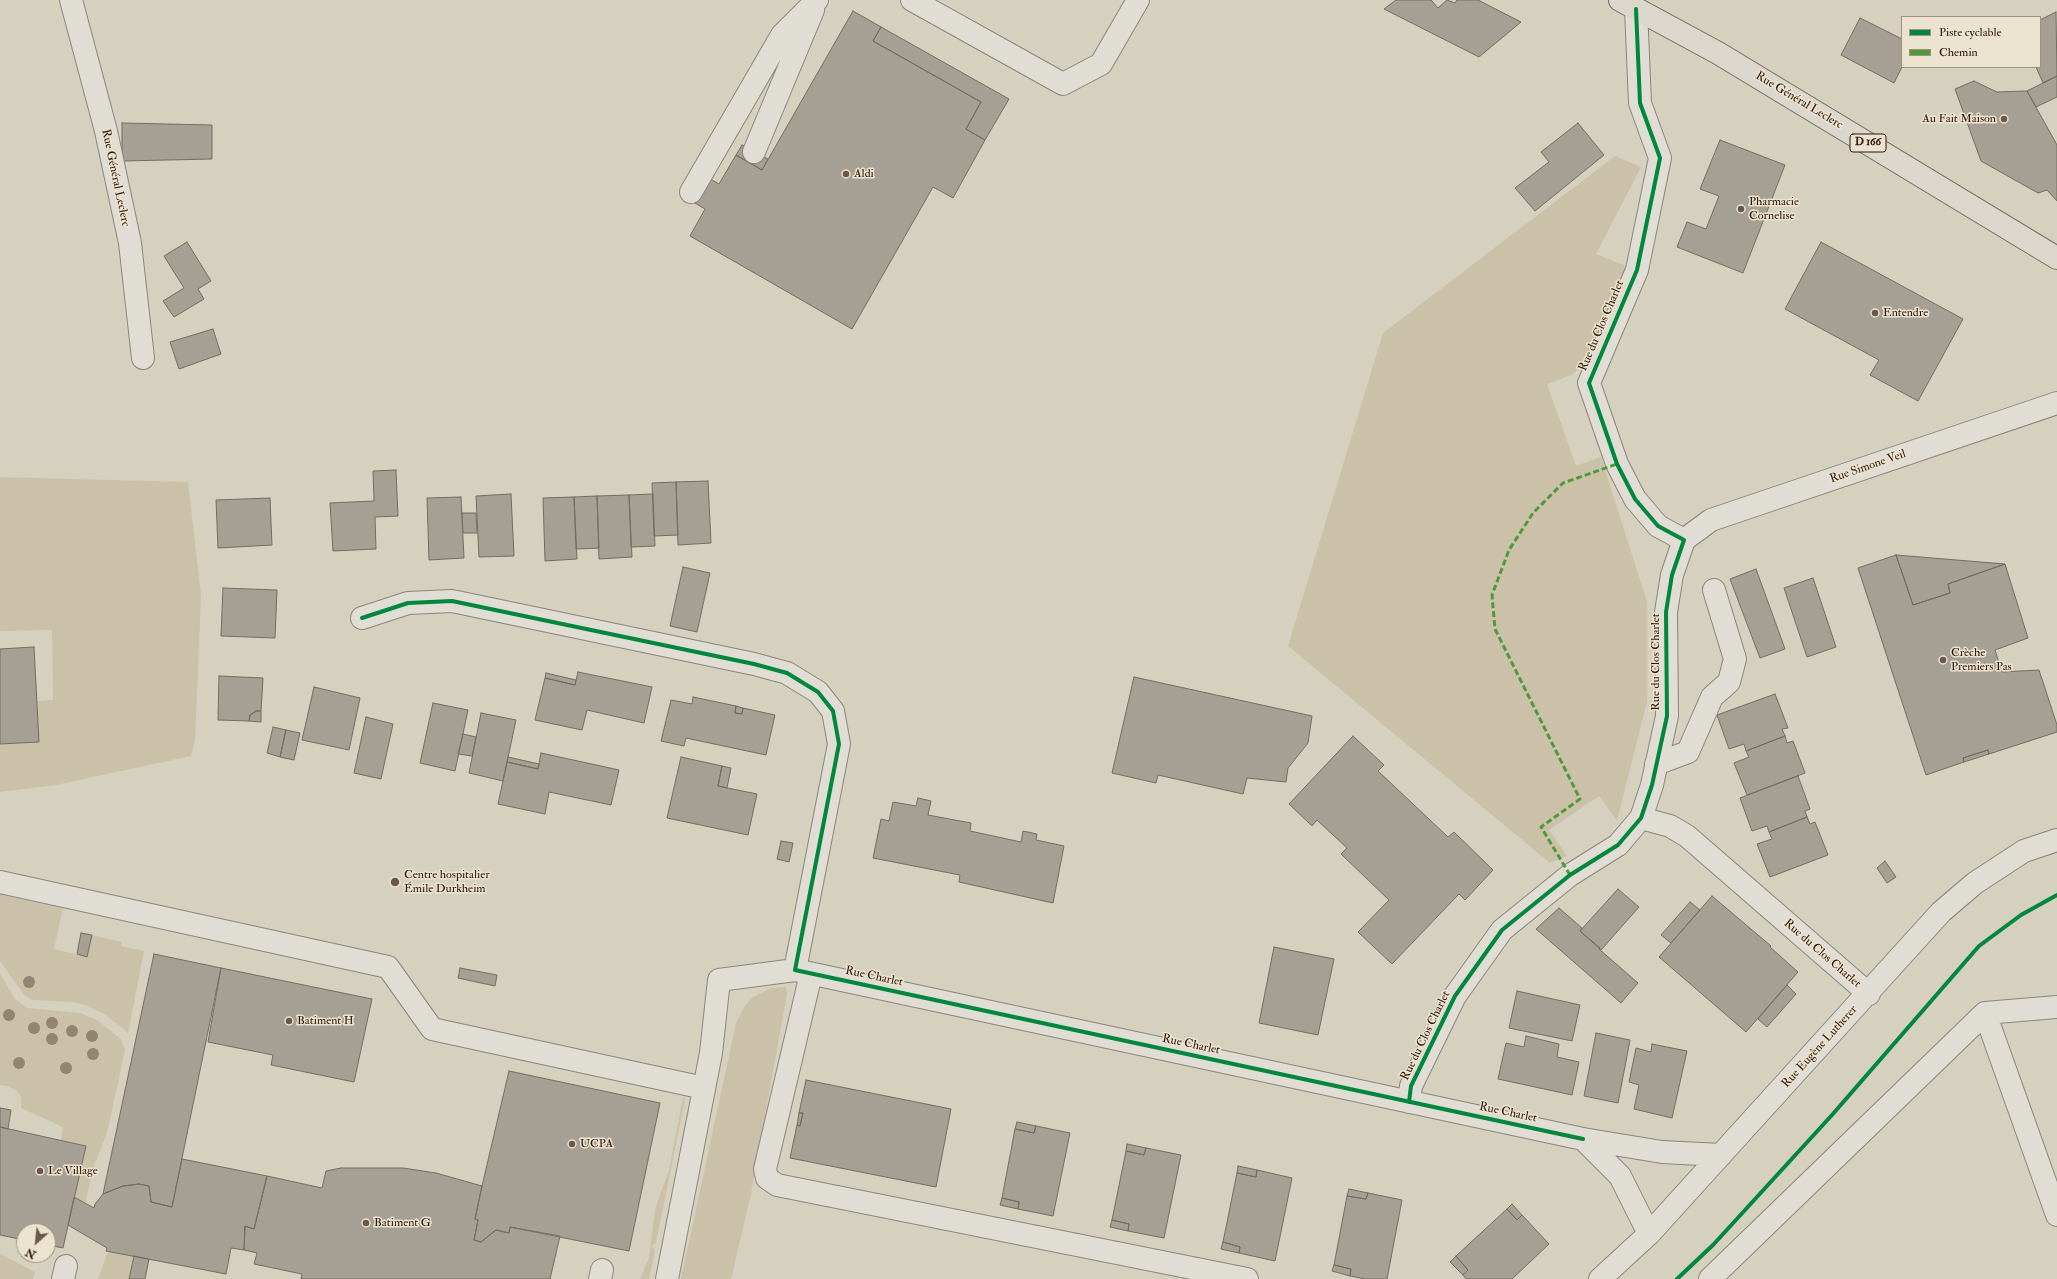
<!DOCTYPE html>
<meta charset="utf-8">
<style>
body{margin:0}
#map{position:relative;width:2057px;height:1279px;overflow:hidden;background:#d6d0bf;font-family:"IM FELL Double Pica",serif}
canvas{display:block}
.legend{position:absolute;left:1901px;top:16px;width:140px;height:52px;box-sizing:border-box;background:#ebe3cf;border:1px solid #a1917f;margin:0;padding:5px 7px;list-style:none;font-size:12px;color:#321706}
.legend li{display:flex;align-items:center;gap:8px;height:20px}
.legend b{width:20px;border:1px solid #a1917f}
.north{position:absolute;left:16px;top:1223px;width:40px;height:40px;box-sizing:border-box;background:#ebe3cf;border:1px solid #a1917f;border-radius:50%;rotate:207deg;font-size:11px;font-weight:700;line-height:16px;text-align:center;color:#321706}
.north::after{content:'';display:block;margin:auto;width:14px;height:18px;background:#6b5847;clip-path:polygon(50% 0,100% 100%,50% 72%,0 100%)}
</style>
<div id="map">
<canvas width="2057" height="1279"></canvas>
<ul class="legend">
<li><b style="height:5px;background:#00873e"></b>Piste cyclable</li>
<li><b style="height:5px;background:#50993a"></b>Chemin</li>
</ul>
<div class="north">N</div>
</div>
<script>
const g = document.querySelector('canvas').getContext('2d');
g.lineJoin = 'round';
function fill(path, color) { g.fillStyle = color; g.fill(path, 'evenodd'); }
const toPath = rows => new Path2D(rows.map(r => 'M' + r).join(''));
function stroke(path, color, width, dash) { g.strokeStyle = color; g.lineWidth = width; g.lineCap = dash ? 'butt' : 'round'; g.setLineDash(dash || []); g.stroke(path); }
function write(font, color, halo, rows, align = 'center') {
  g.font = font + ' "IM FELL Double Pica",serif'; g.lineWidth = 3; g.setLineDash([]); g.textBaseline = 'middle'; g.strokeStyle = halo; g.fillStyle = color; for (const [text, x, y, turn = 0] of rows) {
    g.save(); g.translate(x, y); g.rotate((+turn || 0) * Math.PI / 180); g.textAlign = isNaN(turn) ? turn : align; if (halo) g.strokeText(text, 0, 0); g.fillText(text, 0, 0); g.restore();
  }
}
fill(toPath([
 [1615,156,1641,167,1596,254,1626,266,1589,362,1571,375,1547,384,1576,466,1601,457,1647,602,1647,702,1617,821,1599,796,1549,830,1567,856,1550,863,1288,646,1383,333],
 [0,477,188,482,201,595,195,741,191,756,56,785,0,792,0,744,39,742,37,701,53,700,52,630,0,631],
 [0,894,63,908,54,949,87,957,92,935,122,942,121,946,144,951,128,1033,104,1014,88,1006,72,1002,32,1000,25,996,0,961],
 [0,973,15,999,27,1008,80,1013,97,1020,121,1039,125,1050,107,1133,94,1166,85,1203,74,1197,86,1146,61,1140,63,1127,21,1108,21,1096,17,1091,8,1086,0,1085],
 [786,987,787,994,751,1194,731,1279,681,1279,736,1023,744,1007,753,997,771,988],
 [683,1097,685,1100,656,1243,652,1246,655,1251,649,1279,640,1279,649,1258,655,1209,669,1170],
 [108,1251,134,1256,129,1279,98,1279],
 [0,1254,35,1272,33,1279,0,1279]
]), '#cbc1a9');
const building = toPath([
 [1396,0,1431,0,1438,8,1447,0,1455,3,1457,0,1478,0,1521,22,1479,57,1384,9,1396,0],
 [853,11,881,27,873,41,981,102,966,129,985,140,953,198,933,187,852,329,690,236,705,209,693,202,707,177,719,184,736,155,762,170,853,11],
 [2056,12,2057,76,2043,83,2036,67,2040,67,2040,20,2056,12],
 [1860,18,1902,39,1902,67,1894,83,1841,55,1860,18],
 [881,27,1009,99,985,140,966,129,981,102,873,41,881,27],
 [2057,76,2057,97,2036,107,2027,91,2057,76],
 [1974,81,1997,92,2027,91,2057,145,2057,201,2047,190,2038,193,1981,161,1955,89,1974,81],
 [122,123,212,125,212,159,122,161,122,123],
 [1578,123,1604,155,1535,211,1515,188,1549,162,1541,152,1578,123],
 [1720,140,1785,165,1743,273,1677,247,1687,222,1706,229,1719,196,1700,189,1720,140],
 [742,145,768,159,762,170,736,155,742,145],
 [187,242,211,281,198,289,204,299,174,317,163,301,184,288,164,256,187,242],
 [1821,242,1963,319,1918,401,1870,375,1879,360,1785,309,1821,242],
 [213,329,221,354,179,369,170,342,213,329],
 [396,470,398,516,375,517,376,549,333,551,330,503,374,501,373,471,396,470],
 [708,481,711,543,678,545,676,482,708,481],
 [676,482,678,535,654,536,652,483,676,482],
 [511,494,514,556,479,557,476,496,511,494],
 [653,494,655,546,631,547,629,495,653,494],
 [629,495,632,557,599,559,597,496,629,495],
 [597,496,599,548,576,549,574,497,597,496],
 [461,497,464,558,429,560,427,498,461,497],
 [574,497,577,559,545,561,543,498,574,497],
 [270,498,272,545,218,548,216,500,270,498],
 [462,513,476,513,477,533,463,533,462,513],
 [1896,555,1913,605,1950,593,1948,584,2005,564,2028,638,1995,650,2002,672,2039,670,2057,725,2057,732,1989,754,1988,750,1963,758,1964,762,1926,775,1858,568,1896,555],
 [1896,555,2005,564,1948,584,1950,593,1913,605,1896,555],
 [683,567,710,573,697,632,670,626,683,567],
 [1756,569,1785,649,1760,658,1730,579,1756,569],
 [1813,578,1836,647,1807,657,1784,588,1813,578],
 [223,588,277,590,275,638,221,636,223,588],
 [34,647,39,742,0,744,0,649,34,647],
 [578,672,652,687,644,723,587,710,582,730,535,720,545,678,575,685,578,672],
 [546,673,576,680,575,685,545,678,546,673],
 [219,676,263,678,261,711,256,711,250,715,249,721,218,720,219,676],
 [1134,677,1312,716,1308,743,1288,768,1286,782,1247,778,1243,794,1158,775,1156,783,1112,773,1134,677],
 [314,687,360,698,349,750,302,740,314,687],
 [1775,694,1788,728,1782,729,1785,736,1746,751,1744,744,1729,749,1717,715,1775,694],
 [693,697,736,706,735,713,742,714,743,708,775,715,766,755,686,738,684,746,661,741,671,700,692,704,693,697],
 [433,703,468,710,455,771,420,763,433,703],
 [736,706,743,708,742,714,735,713,736,706],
 [256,711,261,711,261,722,249,721,250,715,256,711],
 [481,713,516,720,503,781,469,773,481,713],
 [366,717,393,724,381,779,354,773,366,717],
 [273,727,286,730,280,757,267,753,273,727],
 [286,730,300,733,294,760,280,757,286,730],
 [463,734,476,737,472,756,458,754,463,734],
 [1353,736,1384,765,1378,771,1448,837,1454,832,1493,870,1465,900,1459,894,1392,964,1358,932,1389,900,1341,854,1347,848,1317,820,1312,826,1289,804,1353,736],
 [1785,736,1787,743,1793,741,1805,773,1747,795,1734,763,1749,757,1746,751,1785,736],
 [1988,750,1989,754,1964,762,1963,758,1988,750],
 [541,753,619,770,611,805,549,792,545,814,498,804,507,762,538,769,541,753],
 [508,757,539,764,538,769,507,762,508,757],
 [681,757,722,766,718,786,757,794,748,835,667,818,681,757],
 [722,766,731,768,727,788,718,786,722,766],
 [1798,776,1810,809,1805,811,1807,817,1769,832,1767,826,1752,831,1740,798,1798,776],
 [918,798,931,801,928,815,971,823,970,831,1021,842,1023,831,1037,834,1036,840,1064,846,1053,903,959,882,960,875,873,858,881,819,889,821,893,802,916,806,918,798],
 [1807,817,1810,824,1815,822,1828,855,1770,877,1757,844,1772,839,1769,832,1807,817],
 [781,841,793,843,789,862,777,859,781,841],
 [1885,861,1896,877,1887,883,1877,868,1885,861],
 [1618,889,1639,907,1601,950,1580,931,1618,889],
 [1712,896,1771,946,1770,947,1798,972,1746,1032,1659,957,1712,896],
 [1690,902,1700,910,1671,943,1661,935,1690,902],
 [1559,908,1582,928,1580,931,1600,948,1599,949,1638,983,1621,1003,1536,929,1559,908],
 [81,933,92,935,87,957,77,954,81,933],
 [1274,947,1334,959,1318,1035,1259,1023,1274,947],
 [154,954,221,968,172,1207,151,1202,149,1186,139,1184,123,1186,103,1194,154,954],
 [221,968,372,999,354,1082,271,1065,273,1055,208,1042,221,968],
 [460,968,497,975,495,986,458,978,460,968],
 [1787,985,1796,994,1767,1027,1758,1019,1787,985],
 [1517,991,1580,1005,1572,1041,1509,1028,1517,991],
 [1596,1033,1630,1040,1618,1103,1584,1096,1596,1033],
 [1526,1036,1559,1044,1557,1057,1579,1062,1572,1095,1498,1079,1506,1043,1524,1047,1526,1036],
 [1652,1044,1687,1051,1672,1118,1634,1109,1639,1085,1629,1082,1636,1048,1651,1052,1652,1044],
 [509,1071,660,1103,629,1251,510,1227,509,1233,496,1230,481,1242,474,1240,478,1220,475,1219,482,1186,509,1071],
 [806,1080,951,1109,936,1187,790,1158,797,1125,800,1126,803,1113,799,1113,806,1080],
 [0,1108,11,1110,8,1129,0,1127,0,1108],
 [799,1113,803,1113,800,1126,797,1125,799,1113],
 [1017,1122,1036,1126,1034,1133,1015,1129,1017,1122],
 [1036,1126,1070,1133,1053,1216,1018,1209,1019,1202,1002,1198,1015,1129,1034,1133,1036,1126],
 [0,1127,86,1146,63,1248,48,1245,48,1231,24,1231,24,1240,0,1235,0,1127],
 [1127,1144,1146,1148,1144,1155,1126,1151,1127,1144],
 [1146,1148,1181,1155,1164,1238,1128,1231,1129,1224,1112,1220,1126,1151,1144,1155,1146,1148],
 [182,1159,267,1176,254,1229,245,1226,244,1250,231,1248,226,1274,106,1251,107,1248,68,1225,74,1197,94,1208,95,1204,103,1194,123,1186,139,1184,149,1186,151,1202,172,1207,182,1159],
 [1238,1166,1257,1170,1256,1177,1237,1173,1238,1166],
 [341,1168,403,1168,436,1173,482,1186,475,1219,478,1220,474,1240,481,1242,496,1230,509,1233,510,1227,560,1236,550,1279,301,1279,302,1274,254,1264,257,1253,244,1250,245,1226,254,1229,267,1176,322,1188,326,1171,341,1168],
 [1257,1170,1292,1178,1275,1261,1239,1253,1240,1247,1223,1242,1237,1173,1256,1177,1257,1170],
 [1349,1189,1368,1193,1366,1199,1347,1196,1349,1189],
 [1368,1193,1402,1200,1387,1279,1366,1279,1350,1276,1351,1269,1334,1265,1347,1196,1366,1199,1368,1193],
 [1002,1198,1019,1202,1018,1209,1000,1205,1002,1198],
 [1512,1204,1522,1215,1517,1220,1507,1209,1512,1204],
 [1507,1209,1517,1220,1522,1215,1549,1244,1512,1279,1466,1279,1463,1275,1468,1270,1456,1256,1507,1209],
 [1112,1220,1129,1224,1128,1231,1110,1227,1112,1220],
 [1223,1242,1240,1247,1239,1253,1221,1249,1223,1242],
 [134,1256,149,1259,145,1279,129,1279,134,1256],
 [1456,1256,1468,1270,1463,1275,1450,1262,1456,1256],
 [1334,1265,1351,1269,1350,1276,1332,1271,1334,1265]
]);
fill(building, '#a69f93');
stroke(building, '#746c61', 1);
const minor = toPath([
 [71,0,106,131,130,243,143,358],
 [912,0,1063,84,1101,64,1138,0],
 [754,152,813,10],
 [691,192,782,35,817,0],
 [1684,540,1711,520,2057,403],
 [362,618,408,603,452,601,754,664,787,673,818,692,833,711,839,744,795,970],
 [1656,764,1688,752,1712,697,1729,682,1735,659,1714,590],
 [1641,818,1670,826,1687,836,1869,994],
 [0,882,388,967,432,1029,704,1088],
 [811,974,765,1169,767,1178,777,1185,1247,1279],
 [2057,1007,1985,1013,2057,1215],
 [1409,1102,1411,1086,1455,996,1502,930,1570,875,1618,845,1641,818,1652,785,1667,716,1666,612,1672,575,1684,540,1658,526,1635,499,1617,464,1589,383,1637,270,1660,158,1640,103,1636,9],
 [1649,1234,1620,1176,1583,1139,1662,1152,1721,1155],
 [63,1279,66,1266],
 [600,1279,602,1270],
 [667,1279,711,1053,719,980,795,970,1583,1139],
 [1600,1279,1649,1234,1941,912,1975,883,2024,851,2057,840],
 [1710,1279,1985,1013]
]);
const major = toPath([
 [1620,0,1718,53,2057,258]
]);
stroke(minor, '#8c8579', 24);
stroke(major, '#746c61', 24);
stroke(minor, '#e0ddd4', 22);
stroke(major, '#dbd7cd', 22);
stroke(toPath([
 [1570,875,1541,827,1580,799,1495,629,1492,595,1509,550,1533,513,1563,483,1617,464]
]), '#50993a', 3, [6, 3]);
stroke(toPath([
 [362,618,408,603,452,601,754,664,787,673,818,692,833,711,839,744,795,970,1583,1139],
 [1409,1102,1411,1086,1455,996,1502,930,1570,875,1618,845,1641,818,1652,785,1667,716,1666,612,1672,575,1684,540,1658,526,1635,499,1617,464,1589,383,1637,270,1660,158,1640,103,1636,9],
 [1677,1279,1713,1245,1832,1115,1979,946,2021,915,2057,895]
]), '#00873e', 4);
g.fillStyle = '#938471';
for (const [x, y] of [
 [29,982],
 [9,1015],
 [52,1023],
 [34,1028],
 [72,1031],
 [92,1036],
 [52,1039],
 [93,1054],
 [19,1063],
 [66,1068]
]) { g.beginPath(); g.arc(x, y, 6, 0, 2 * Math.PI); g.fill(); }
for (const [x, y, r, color] of [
 [2004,119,4,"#6b5847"],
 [846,174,4,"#6b5847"],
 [1741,209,4,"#6b5847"],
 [1875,313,4,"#6b5847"],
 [1943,660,4,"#6b5847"],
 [395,882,5,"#6b5847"],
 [289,1021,4,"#6b5847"],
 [572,1144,4,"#6b5847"],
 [40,1171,4,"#6b5847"],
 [366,1223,4,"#6b5847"]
]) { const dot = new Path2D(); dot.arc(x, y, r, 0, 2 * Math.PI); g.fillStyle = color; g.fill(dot); stroke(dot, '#ebe3cf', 1.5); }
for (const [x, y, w] of [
 [1868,143,36]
]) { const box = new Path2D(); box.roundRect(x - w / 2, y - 9, w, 18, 3); g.fillStyle = '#ebe3cf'; g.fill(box); stroke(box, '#321706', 1); }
write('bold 11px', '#321706', null, [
 ["D 166",1868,143]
]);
write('12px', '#321706', '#ebe3cf', [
 ["Rue Général Leclerc",1799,101,31],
 ["Rue Général Leclerc",115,178,78],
 ["Rue du Clos Charlet",1602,326,-67],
 ["Rue Simone Veil",1868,467,-19],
 ["Rue du Clos Charlet",1656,662,-90],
 ["Rue du Clos Charlet",1822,954,41],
 ["Rue Charlet",874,977,12],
 ["Rue du Clos Charlet",1426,1036,-64],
 ["Rue Charlet",1191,1045,12],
 ["Rue Eugène Lutherer",1820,1047,-48],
 ["Rue Charlet",1508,1113,12]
]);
write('12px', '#321706', '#ebe3cf', [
 ["Au Fait Maison",1996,119,"right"],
 ["Aldi",854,174],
 ["Pharmacie",1749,202],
 ["Cornelise",1749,216],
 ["Entendre",1883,313],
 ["Crèche",1951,653],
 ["Premiers Pas",1951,667],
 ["Centre hospitalier",404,875],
 ["Émile Durkheim",404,889],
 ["Batiment H",297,1021],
 ["UCPA",580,1144],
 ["Le Village",48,1171],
 ["Batiment G",374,1223]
], 'left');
</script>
